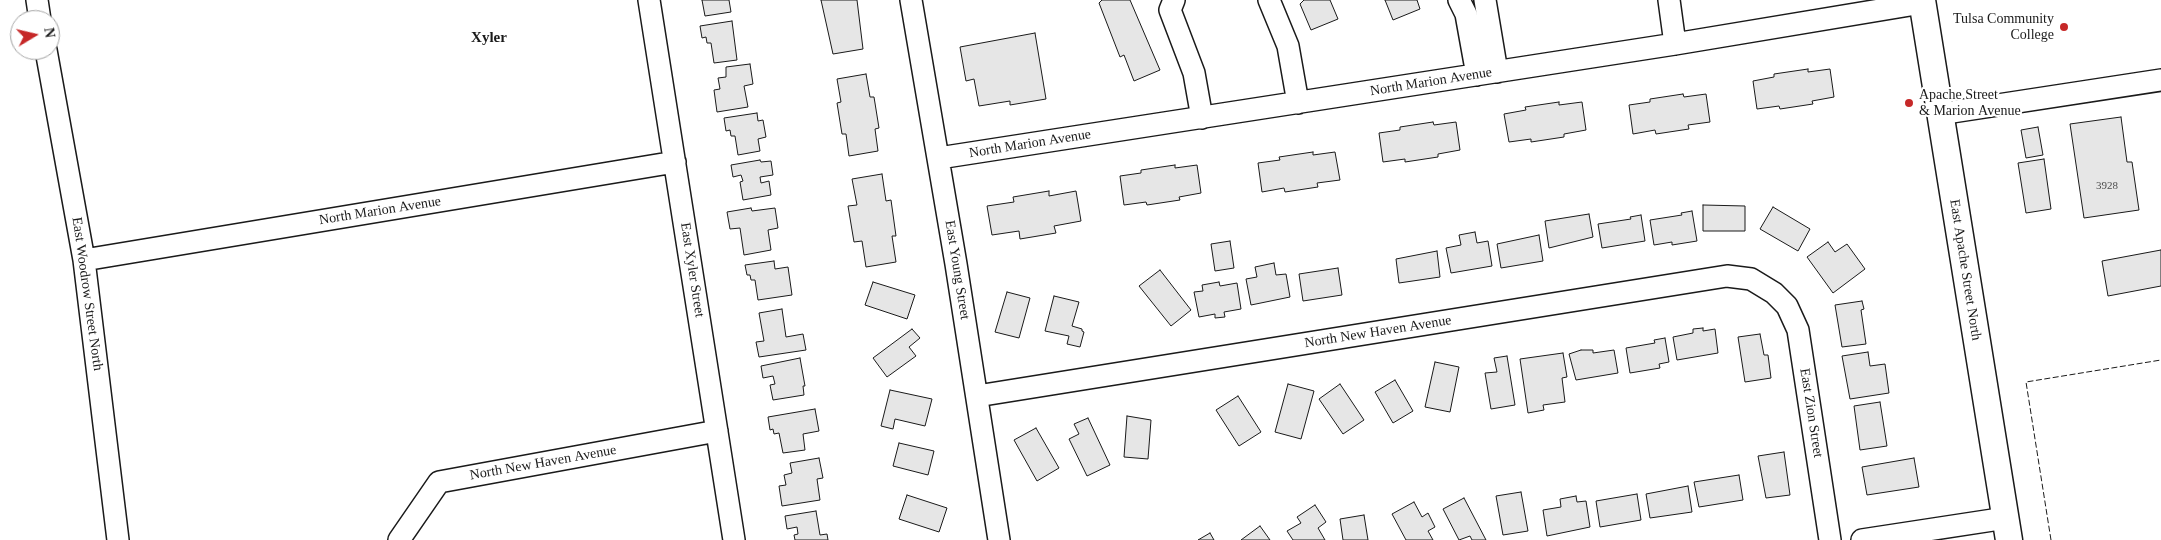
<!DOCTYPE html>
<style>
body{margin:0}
#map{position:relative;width:2161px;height:540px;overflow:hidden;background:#fff;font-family:Georgia,serif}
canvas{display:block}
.north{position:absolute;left:10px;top:10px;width:50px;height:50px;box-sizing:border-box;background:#fff;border:1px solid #a3a3a3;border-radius:50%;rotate:81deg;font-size:14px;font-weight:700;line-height:20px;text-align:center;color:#1a1a1a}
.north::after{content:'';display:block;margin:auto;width:18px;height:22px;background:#c62828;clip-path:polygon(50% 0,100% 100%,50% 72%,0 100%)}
</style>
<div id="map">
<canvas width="2161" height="540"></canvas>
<div class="north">N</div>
</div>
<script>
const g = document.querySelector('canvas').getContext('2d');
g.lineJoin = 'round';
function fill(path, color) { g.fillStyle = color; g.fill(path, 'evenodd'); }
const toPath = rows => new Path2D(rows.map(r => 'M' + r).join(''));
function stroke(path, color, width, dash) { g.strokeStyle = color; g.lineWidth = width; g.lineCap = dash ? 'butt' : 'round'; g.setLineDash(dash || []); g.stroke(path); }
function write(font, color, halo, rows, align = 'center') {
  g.font = font + ' Georgia,serif'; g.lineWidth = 4; g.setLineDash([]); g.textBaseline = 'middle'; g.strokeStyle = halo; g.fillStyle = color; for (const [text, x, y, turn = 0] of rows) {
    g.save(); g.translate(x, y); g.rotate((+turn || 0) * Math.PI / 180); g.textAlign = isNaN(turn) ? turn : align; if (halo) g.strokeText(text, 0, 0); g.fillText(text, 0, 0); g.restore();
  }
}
const building = toPath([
 [702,0,729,0,731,12,705,16,702,0],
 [821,0,857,0,863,49,833,54,821,0],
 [1102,0,1130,0,1160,70,1134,81,1124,55,1120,57,1099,3,1102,0],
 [1304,0,1330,0,1338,19,1311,30,1300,4,1304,0],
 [1385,0,1417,0,1420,9,1393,20,1385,0],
 [732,21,737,60,714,63,711,43,707,43,706,37,702,38,700,26,732,21],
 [1035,33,1046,99,1010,105,1010,101,979,106,974,79,966,81,960,47,1035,33],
 [750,64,753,84,744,86,748,107,717,112,714,90,720,89,718,78,726,77,726,67,750,64],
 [1808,69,1808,72,1830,69,1834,97,1812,101,1813,104,1780,109,1779,106,1757,109,1753,81,1774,77,1774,74,1808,69],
 [866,74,870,97,874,97,879,128,875,129,878,151,849,156,846,134,842,134,837,103,841,102,837,79,866,74],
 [1683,94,1684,97,1706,94,1710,122,1688,125,1689,129,1656,134,1655,130,1633,134,1629,105,1650,102,1650,99,1683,94],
 [1559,102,1559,105,1582,102,1586,130,1564,134,1564,137,1531,142,1531,139,1509,142,1504,114,1526,110,1525,107,1559,102],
 [757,113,758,121,763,120,766,137,758,139,760,151,738,155,735,136,731,136,730,130,726,131,724,118,757,113],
 [2121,117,2127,162,2132,162,2139,210,2084,218,2070,124,2121,117],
 [1433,122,1434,125,1456,122,1460,150,1438,154,1438,157,1405,162,1405,159,1383,162,1379,133,1400,130,1400,127,1433,122],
 [2038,127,2043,155,2026,158,2021,130,2038,127],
 [1313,152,1313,155,1335,152,1340,180,1317,183,1318,187,1285,192,1284,188,1262,192,1258,163,1280,160,1279,157,1313,152],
 [2044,159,2051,209,2026,213,2018,163,2044,159],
 [760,160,761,162,771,161,773,175,760,177,761,183,769,181,771,195,743,200,740,182,743,181,741,175,733,177,731,165,760,160],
 [1175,165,1175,168,1197,165,1201,193,1179,197,1180,200,1147,205,1146,202,1124,205,1120,176,1141,173,1141,170,1175,165],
 [882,174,886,201,891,200,896,236,892,236,896,262,866,267,862,241,854,242,848,206,857,205,852,179,882,174],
 [1049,191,1049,196,1076,191,1081,221,1054,226,1056,233,1020,239,1019,231,992,235,987,206,1014,202,1013,197,1049,191],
 [1703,205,1745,206,1745,231,1703,231,1703,205],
 [1773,207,1810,229,1798,251,1760,229,1773,207],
 [751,208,752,211,775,208,778,228,768,230,771,250,744,255,740,228,730,229,727,212,751,208],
 [1692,211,1697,241,1672,245,1672,242,1654,245,1650,220,1682,215,1681,213,1692,211],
 [1589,214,1593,237,1549,248,1545,221,1589,214],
 [1641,215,1645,241,1602,248,1598,224,1631,219,1630,217,1641,215],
 [1475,232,1477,243,1488,241,1492,266,1451,273,1446,248,1461,245,1459,235,1475,232],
 [1539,235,1543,261,1501,268,1497,244,1539,235],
 [1230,241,1234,268,1215,271,1211,244,1230,241],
 [1828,242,1835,252,1847,244,1865,269,1833,293,1807,257,1828,242],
 [2161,250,2161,286,2108,296,2102,261,2161,250],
 [1437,251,1440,277,1399,283,1396,259,1437,251],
 [774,261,775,269,788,267,792,295,758,300,755,280,751,280,750,275,747,275,745,265,774,261],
 [1274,263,1276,275,1286,274,1290,297,1251,305,1246,279,1257,277,1255,267,1274,263],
 [1338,268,1342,295,1303,301,1299,274,1338,268],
 [1160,270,1191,310,1171,326,1139,286,1160,270],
 [873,282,915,295,907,319,865,305,873,282],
 [1219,282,1220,286,1237,283,1241,309,1224,312,1225,317,1215,318,1215,314,1199,317,1194,292,1203,291,1202,285,1219,282],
 [1007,292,1030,298,1019,338,995,332,1007,292],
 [1054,296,1079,302,1072,326,1082,329,1082,331,1084,332,1080,347,1067,344,1069,336,1045,331,1054,296],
 [1862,301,1864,309,1861,310,1866,344,1842,347,1835,305,1862,301],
 [782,309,786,337,803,334,806,350,759,357,756,342,764,341,759,313,782,309],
 [1703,328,1703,331,1715,329,1718,353,1677,360,1673,337,1693,333,1693,329,1703,328],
 [912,329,920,338,909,347,916,356,887,377,873,358,912,329],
 [1760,334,1764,355,1768,355,1771,378,1745,382,1738,337,1760,334],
 [1665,338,1669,362,1659,364,1660,368,1630,373,1626,348,1655,343,1654,340,1665,338],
 [1581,350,1593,350,1593,353,1614,350,1618,373,1576,380,1569,354,1581,350],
 [1868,352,1870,366,1885,364,1889,393,1850,399,1842,356,1868,352],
 [1563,353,1567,377,1562,378,1565,402,1543,405,1544,410,1528,413,1520,359,1563,353],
 [1507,356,1515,405,1491,409,1485,373,1497,372,1494,358,1507,356],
 [800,358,805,386,803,386,804,395,773,400,770,385,775,384,773,376,763,378,761,366,800,358],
 [1435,362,1459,367,1450,412,1425,407,1435,362],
 [1395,380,1413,411,1393,423,1375,392,1395,380],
 [1288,384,1314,391,1301,439,1275,432,1288,384],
 [1340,384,1364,420,1343,434,1319,399,1340,384],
 [890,390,932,399,925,426,895,419,893,429,881,426,890,390],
 [1238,396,1261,432,1239,446,1216,410,1238,396],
 [1880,402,1887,446,1860,450,1854,406,1880,402],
 [815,409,819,431,803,434,805,450,783,453,779,433,774,434,773,429,770,430,768,417,815,409],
 [1127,416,1151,420,1148,459,1124,457,1127,416],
 [1088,418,1110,465,1087,476,1069,439,1079,434,1074,424,1088,418],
 [1036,428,1059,468,1037,481,1014,440,1036,428],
 [899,443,934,451,928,475,893,466,899,443],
 [1784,452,1790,495,1766,498,1758,456,1784,452],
 [819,458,823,478,817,479,820,500,782,506,779,486,786,485,784,475,792,473,790,463,819,458],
 [1914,458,1919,487,1867,495,1862,467,1914,458],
 [1739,475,1743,500,1699,507,1694,482,1739,475],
 [1688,486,1692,512,1650,518,1646,494,1688,486],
 [1521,492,1528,531,1503,535,1496,496,1521,492],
 [1637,494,1641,520,1600,527,1596,501,1637,494],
 [907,495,947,508,939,532,899,519,907,495],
 [1576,496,1577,502,1586,501,1590,527,1547,536,1543,510,1561,507,1560,499,1576,496],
 [1464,498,1486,540,1472,540,1470,536,1459,540,1443,509,1464,498],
 [1414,502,1422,517,1428,513,1435,527,1428,531,1433,540,1406,540,1392,514,1414,502],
 [1315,505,1326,522,1318,528,1325,540,1293,540,1287,531,1301,523,1297,517,1315,505],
 [816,511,820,535,827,534,828,540,795,540,794,535,798,534,797,527,787,529,785,516,816,511],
 [1364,515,1368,540,1343,540,1340,519,1364,515],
 [1260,526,1270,540,1241,540,1260,526],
 [1210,533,1214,540,1198,540,1210,533]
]);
fill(building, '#e6e6e6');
stroke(building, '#1a1a1a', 1);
const minor = toPath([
 [37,0,40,20],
 [649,0,734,540],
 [911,0,956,264,999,540],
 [1174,0,1170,10,1194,73,1202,118],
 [1269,0,1288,46,1298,103],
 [1459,0,1466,14,1477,75],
 [1485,0,1497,72],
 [1669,0,1675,44],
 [46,50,84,260,118,540],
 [1939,114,2161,80],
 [939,158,1675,44,1922,3],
 [84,260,675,162],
 [977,396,1727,276,1751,279,1774,293,1787,306,1798,330,1830,540],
 [399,540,439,482,717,431],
 [1862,540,2006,518]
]);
const major = toPath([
 [1922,0,2009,540]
]);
stroke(minor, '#1a1a1a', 24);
stroke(major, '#1a1a1a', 29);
stroke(minor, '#fff', 21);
stroke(major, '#fff', 26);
stroke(toPath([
 [2051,540,2026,382,2161,360]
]), '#1a1a1a', 1, [6, 2.5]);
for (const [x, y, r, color] of [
 [2064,27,5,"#c62828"],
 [1909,103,5,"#c62828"]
]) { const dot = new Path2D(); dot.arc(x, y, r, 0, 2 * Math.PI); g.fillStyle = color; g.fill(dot); stroke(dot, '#fff', 2); }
write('11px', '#4d4d4d', null, [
 ["3928",2107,186]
]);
write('14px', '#1a1a1a', '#fff', [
 ["Tulsa Community",2054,19],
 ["College",2054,35],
 ["Apache Street",1919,95,"left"],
 ["& Marion Avenue",1919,111,"left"]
], 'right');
write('14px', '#1a1a1a', '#fff', [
 ["North Marion Avenue",1431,82,-9],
 ["North Marion Avenue",1030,144,-9],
 ["North Marion Avenue",380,211,-9],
 ["East Xyler Street",692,270,81],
 ["East Young Street",957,270,81],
 ["East Apache Street North",1965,270,81],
 ["East Woodrow Street North",87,294,82],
 ["North New Haven Avenue",1378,332,-9],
 ["East Zion Street",1811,413,81],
 ["North New Haven Avenue",543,463,-10]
]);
write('bold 15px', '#1a1a1a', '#fff', [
 ["Xyler",489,38]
]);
</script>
